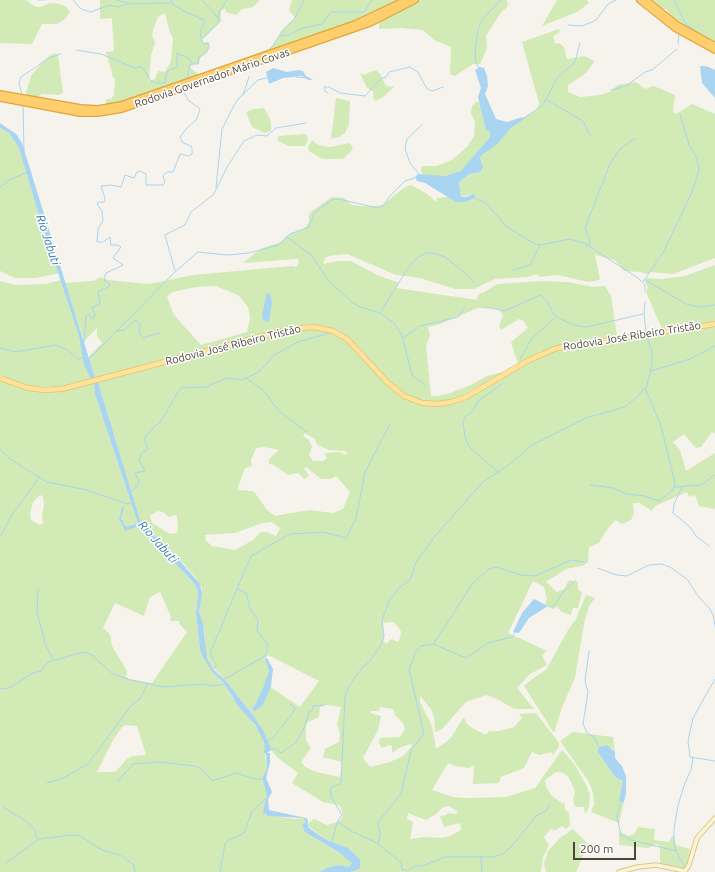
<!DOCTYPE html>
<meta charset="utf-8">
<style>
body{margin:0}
#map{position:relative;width:715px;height:872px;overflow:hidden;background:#f6f3ec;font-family:Ubuntu,sans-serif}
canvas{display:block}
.scale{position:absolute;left:573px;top:842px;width:63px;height:18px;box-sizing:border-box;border:2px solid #4b4439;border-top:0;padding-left:5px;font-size:12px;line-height:14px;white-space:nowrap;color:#4b4439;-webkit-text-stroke:3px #fff;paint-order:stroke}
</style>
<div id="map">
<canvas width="715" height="872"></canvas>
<div class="scale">200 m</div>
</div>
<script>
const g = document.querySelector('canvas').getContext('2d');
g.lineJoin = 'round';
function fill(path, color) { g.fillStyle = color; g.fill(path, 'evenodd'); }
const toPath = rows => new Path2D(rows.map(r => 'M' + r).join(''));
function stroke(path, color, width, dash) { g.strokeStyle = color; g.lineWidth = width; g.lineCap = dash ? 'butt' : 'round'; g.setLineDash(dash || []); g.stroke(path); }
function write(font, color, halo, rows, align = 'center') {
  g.font = font + ' Ubuntu,sans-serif'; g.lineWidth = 3; g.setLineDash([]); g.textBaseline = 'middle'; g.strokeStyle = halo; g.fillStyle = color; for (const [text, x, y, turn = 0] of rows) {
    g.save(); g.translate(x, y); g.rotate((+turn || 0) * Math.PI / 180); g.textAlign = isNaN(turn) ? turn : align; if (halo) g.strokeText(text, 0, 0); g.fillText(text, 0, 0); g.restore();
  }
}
fill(toPath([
 [0,0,26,0,34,6,40,7,50,3,60,4,65,6,70,12,65,19,57,24,42,24,32,44,0,43],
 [100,0,260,0,253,7,242,9,236,15,226,12,225,8,221,11,221,21,202,40,204,43,209,42,209,49,200,58,199,64,194,64,190,67,199,75,271,48,282,31,295,18,289,10,292,0,402,0,356,22,128,101,106,106,106,99,111,99,114,95,115,79,113,77,106,52,114,51,112,18,100,19],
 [165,13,170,33,173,38,171,61,165,72,158,71,155,79,149,81,151,55,155,43,152,35,153,30,158,17],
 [410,0,507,0,508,6,500,14,486,36,487,48,480,64,473,64,455,76,450,74,451,47,434,40,423,30,401,28,379,29,380,15],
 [557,0,587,0,589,3,577,12,542,26],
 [653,0,715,0,715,43,697,34,672,17,666,9,664,9],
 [559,29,560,32,553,36,555,44,559,43,564,47,567,59,584,56,595,61,586,73,568,85,568,92,580,97,600,95,612,91,617,85,636,82,645,89,654,86,675,95,673,111,676,114,692,104,715,114,715,258,673,274,651,272,647,274,641,272,624,271,615,260,595,255,600,279,596,281,588,282,558,275,540,277,537,274,527,277,495,279,474,289,455,289,420,278,396,275,347,254,329,256,325,258,323,264,338,261,351,261,377,275,399,283,396,288,478,300,477,298,480,293,483,293,497,284,541,281,568,282,593,287,605,286,611,296,617,336,585,340,554,347,539,352,518,364,511,342,528,328,524,321,519,319,501,330,499,326,503,315,499,309,478,308,440,324,428,327,430,336,426,345,431,396,438,396,450,393,471,385,487,376,507,371,457,398,430,403,412,399,390,384,359,347,343,334,332,329,314,324,293,326,95,378,88,357,102,343,97,336,97,328,84,341,65,283,93,281,101,277,108,280,149,284,193,275,292,266,296,267,299,263,298,259,295,259,243,263,260,249,279,243,291,233,304,229,309,222,309,214,312,211,332,197,344,198,352,205,359,206,378,206,382,205,405,187,411,185,426,193,436,202,437,198,448,197,456,202,469,201,473,194,461,197,459,182,471,174,475,173,482,164,480,158,482,155,524,117,537,110,539,103,522,42],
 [216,286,238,295,248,307,250,318,247,332,201,345,174,315,167,297,172,292,196,287],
 [56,53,58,56,63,93,59,95,42,94,36,98,27,97,26,92,32,74,50,55],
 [376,70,380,74,386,86,394,87,382,98,374,101,373,91,367,88,360,73,363,75],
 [336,98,350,101,349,124,345,133,339,137,331,139],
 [476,102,479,102,481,105,486,130,490,132,490,137,486,142,464,169,457,173,439,177,423,175,421,172,422,166,437,166,452,160,468,146,474,136,475,122,471,113,472,106],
 [264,108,270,119,271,124,271,131,265,133,252,127,246,112,253,109],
 [0,128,9,133,19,148,37,209,59,273,36,278,15,278,0,271],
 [304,134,306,134,308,140,305,146,289,146,278,141,277,139,279,136],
 [312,140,318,145,330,147,350,143,353,149,343,159,322,159,309,151,308,147],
 [715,265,715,322,662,329,646,292,648,287,645,282,646,278,662,279,685,276],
 [61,280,79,336,84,362,91,379,56,387,31,386,10,380,0,374,0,281,15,285,46,284],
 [715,325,715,434,712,432,701,447,696,448,684,434,673,442,680,450,686,471,715,453,715,509,699,506,695,495,689,497,687,492,655,506,652,511,640,503,633,503,634,513,631,520,622,524,615,520,606,531,599,543,589,547,588,562,582,566,566,569,546,582,557,592,564,589,569,580,578,582,578,590,582,592,578,608,573,608,571,615,562,612,557,607,553,609,545,604,547,599,544,587,533,581,508,633,547,651,542,655,547,665,530,674,517,688,534,709,514,709,499,700,487,695,466,702,442,729,437,732,435,732,434,717,431,709,420,696,420,702,432,726,436,749,450,739,464,717,466,723,472,728,486,735,489,731,499,731,514,727,522,718,519,714,536,713,559,743,559,747,553,755,551,752,540,755,532,752,524,768,501,777,499,783,473,784,474,765,469,768,455,766,448,763,432,790,453,797,466,798,506,797,535,788,562,750,575,765,586,785,590,795,589,807,585,815,584,807,575,807,573,799,575,791,568,776,561,772,556,772,545,780,546,786,551,795,563,804,564,802,565,810,569,813,570,825,566,829,562,826,556,830,550,829,544,837,549,845,543,857,541,872,350,872,360,859,348,848,327,840,308,826,309,823,314,819,327,825,338,822,343,817,341,808,339,805,323,802,292,783,298,773,277,757,271,750,263,730,252,714,226,681,210,664,205,652,205,635,199,612,202,588,196,578,183,563,167,546,146,529,140,520,98,382,294,330,313,328,329,331,347,341,388,386,400,396,418,404,438,406,450,404,541,355,555,350],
 [305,433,315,439,316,443,320,446,329,450,346,451,347,455,339,452,327,453,324,454,327,458,323,461,313,461,309,455,312,447,309,440,303,436],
 [264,447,279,450,269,459,269,464,274,465,288,475,298,473,304,479,306,478,309,476,304,468,306,467,321,479,331,479,336,476,350,492,343,509,333,513,309,510,275,516,267,510,255,493,252,491,237,490,245,468,252,466,251,460,256,448],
 [158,511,163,512,169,517,174,515,177,516,178,528,177,533,170,534,152,523,150,516],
 [272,522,280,528,276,536,267,532,261,532,253,540,235,550,212,546,206,541,205,535,235,533,262,523],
 [394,622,401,631,400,638,398,642,391,639,386,644,383,641,384,637,382,623],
 [268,655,319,681,300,707,270,687,263,705,254,712,252,708,255,705,266,683,269,671,265,659],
 [327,705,341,707,337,725,340,733,339,742,325,749,323,757,342,762,340,777,316,772,305,767,301,762,311,748,306,741,306,726,308,722,319,717,320,707],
 [380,707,393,709,395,715,403,723,405,729,400,737,380,738,379,743,382,748,389,745,392,746,392,753,399,748,407,745,410,744,412,746,403,756,390,762,370,767,363,758,378,730,381,716,370,713,371,711,379,711],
 [449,806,458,812,456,814,447,813,447,815,440,816,444,827,460,823,461,830,450,836,442,838,424,837,410,839,413,822,407,819,408,813,426,820,436,814,443,807],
 [0,380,15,386,38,392,56,392,94,383,95,394,138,523,126,527,121,518,122,506,119,519,123,528,139,526,194,583,198,592,196,613,200,650,217,677,223,682,231,696,261,733,267,753,265,755,267,769,262,778,267,795,265,801,266,815,295,819,303,818,306,822,305,832,351,860,352,863,349,867,339,865,329,867,319,872,0,872],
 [40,495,43,496,44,507,42,514,43,523,40,525,31,520,30,514,33,502],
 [160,592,171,617,170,621,179,621,180,625,187,632,152,683,129,679,126,677,127,671,112,646,110,634,103,628,115,603,144,616,150,597],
 [126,725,137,726,146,755,133,756,127,759,115,772,97,772,113,740,122,727],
 [586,595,595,598,589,606,584,624,575,678,562,707,554,733,524,686,532,679,546,670,568,630,576,619],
 [573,732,613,737,615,752,612,748,599,747,597,751,616,778,624,782,619,801,624,802,619,823,591,812,594,804,593,793,589,782,560,741],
 [638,827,655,829,654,840,669,842,672,836,674,836,676,845,690,849,689,863,684,871,660,863,660,846,656,844,648,848,619,845,619,832,629,836,634,834],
 [573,829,588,844,576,872,546,872,544,864,548,851,560,838]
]), '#d2eab5');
fill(toPath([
 [700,66,706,66,715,70,715,98,702,83],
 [480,67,484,68,487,76,488,86,485,94,496,119,507,122,522,117,524,119,511,128,497,144,482,155,480,158,483,167,480,172,470,174,459,182,461,197,466,197,473,194,475,195,475,198,465,202,456,202,425,183,417,181,415,177,418,174,445,176,461,171,490,137,490,132,486,130,478,97,481,88,475,70],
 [273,68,287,72,298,70,303,71,306,76,313,80,308,80,302,76,283,78,269,84,266,72],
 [0,123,16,134,22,143,95,378,91,379,84,365,79,336,37,209,19,148,9,133,0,128],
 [267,293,270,294,272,302,269,322,263,320,262,314],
 [98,382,140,520,146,529,167,546,200,584,202,594,199,612,203,624,207,658,214,670,226,681,252,714,263,730,270,746,271,750,267,753,270,753,270,763,266,778,272,792,268,799,269,810,306,818,308,820,308,827,316,833,327,840,348,848,360,859,360,868,357,870,350,872,319,872,329,867,339,865,349,867,352,863,340,853,305,832,302,825,306,822,303,818,268,816,263,812,267,795,262,778,267,769,266,753,263,753,265,749,264,742,256,726,238,706,223,682,213,673,203,657,200,650,196,613,198,592,194,583,139,526,125,531,119,519,122,506,124,508,121,518,126,527,138,523,95,394,94,383],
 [534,599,548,606,529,618,519,633,513,632,522,613],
 [267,658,273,669,271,686,263,705,254,712,252,708,255,705,263,688,269,671,265,659],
 [607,745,615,752,615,758,622,766,626,776,626,793,624,802,619,801,623,781,616,778,597,751,599,747]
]), '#a9d4f2');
stroke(toPath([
 [38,0,45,0],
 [73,0,81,9,91,12,109,5,118,7,129,4],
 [116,0,132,4,171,3,184,11,204,20,204,24,200,31,201,39,204,44,208,43,209,47,206,53,199,57,198,64,190,64,187,79],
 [171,0,173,3],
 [202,0,218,18],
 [674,0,685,23,702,36],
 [568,25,582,26,592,22,597,19,608,4,616,0],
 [280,36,289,35,303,28,322,24,331,12,364,12,372,0],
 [203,38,219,22,218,14,227,0],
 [678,44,679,34],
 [76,50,101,54,135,68,142,67,151,81,156,83,165,83,167,71,177,67,177,53,188,58,192,63],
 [269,51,284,29,295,18,304,0],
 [479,68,476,63,475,53,478,29,483,19,501,0],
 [296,77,305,78],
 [611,90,626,86,645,72,652,70,677,49],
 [328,93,325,91,324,87,329,87,340,93,365,96,381,79,386,77,389,72,410,67,418,72,427,89,432,91,443,87],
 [22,94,19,83,21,77,49,58,61,54],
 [243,95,249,77],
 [547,100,583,121,590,135],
 [23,105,24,151],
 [521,120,543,105,557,78,575,62,580,43],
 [419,174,410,163,405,149,407,139,422,125],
 [0,187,11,179,28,172],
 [216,188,222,129,233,107,239,98,258,80,270,77,279,78],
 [474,198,486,203,507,227,535,244,541,245,570,239,584,243,638,278,645,285,645,291],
 [287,237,311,255,329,281,352,302,358,306,380,313,394,323,402,335,412,375,425,385],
 [589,245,590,240,585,228,610,164,619,150,635,138],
 [513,270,530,265,540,245],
 [175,271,165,235,185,225,191,212,214,194,227,167,244,141,257,135,267,136,276,128,306,123],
 [645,280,686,304,699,307,715,305],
 [643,282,664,251,692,192,699,170,697,158,689,145,680,114],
 [645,302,644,313,646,333],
 [486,307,505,311,540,295,547,301,553,313,558,318,574,325,586,327,643,314],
 [381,311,408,268,417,258,426,253,433,253,445,257,457,266,474,282],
 [117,331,124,330,136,320,140,325,139,333,143,338,159,333],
 [403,338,420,326,458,317,464,308],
 [84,342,86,316,88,314,92,319,94,318,95,314,92,308,100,304,98,292,110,286,109,283,104,280,106,273,123,265,113,258,121,247,118,245,111,245,110,237,103,242,97,242,98,229,103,221,102,211,97,204,98,202,104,202,105,198,101,186,111,185,121,187,125,175,134,178,137,172,140,171,146,174,146,185,163,185,165,182,163,176,167,172,173,172,180,154,188,156,192,154,192,147,182,142,180,137,186,129,197,119,200,109,188,100,183,90],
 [0,348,16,352,55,345,66,349,78,359,83,358],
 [520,359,532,338,556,317],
 [88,360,175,272,198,252,227,255,249,253,278,245,290,234,309,227,314,213,332,200,338,199,378,208,384,205,389,197,405,181,415,178],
 [651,371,690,359,715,346],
 [246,378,263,390,280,412,307,432],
 [0,449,10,459,47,482,87,490,127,504,131,503],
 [498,472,469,447,465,437,463,423,465,417,472,412,478,401,503,383],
 [590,485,614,488,626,494,645,496,659,501,673,490,675,483,661,426,645,388],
 [675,487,701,485,715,475],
 [682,487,674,504,673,513,690,527,696,536,709,546],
 [131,491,138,486,139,481,135,473,145,471,139,460,141,454,148,449,144,438,154,427,160,423,179,390,182,388,206,387,227,378,242,380,259,372,274,355,298,342,330,333],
 [0,537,13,513,39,478],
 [597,568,617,575,627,576,649,565,661,564,670,567,687,579,698,596,710,609,713,615,715,626],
 [38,590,37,612,46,646,53,659],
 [547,606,553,607,564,591,576,580],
 [434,643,473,583,489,569,496,567,521,575,535,576,571,560,584,562],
 [589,651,585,681,588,692,583,724,587,733,594,737,599,747],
 [213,670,216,665,210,653,251,556,290,534,323,532,346,538,356,518,365,472,390,424],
 [225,679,265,656,267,652,267,643,257,631,258,620,249,607,247,594,238,589],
 [715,679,693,718,688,741,690,757,715,761],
 [0,689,9,688,33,673,41,671,48,662,84,652,92,655,113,674,131,680,163,687,203,684,213,686,226,684],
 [268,741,273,738,294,711,295,708,290,704],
 [271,749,276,749,281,753,296,743,304,728,309,712,313,710,313,706,324,705],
 [118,781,133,764,159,762,195,766,203,770,212,781,236,773,256,779,262,779],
 [47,783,61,779,88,764,130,707,141,698,147,684],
 [621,801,617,816,621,835,631,840,676,851],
 [3,807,27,822,35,830,37,839],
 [338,822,351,831,377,843,401,862,402,869,407,871,414,866,422,866,445,857,494,857,504,853,511,847,537,815,546,811,550,804],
 [332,842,337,822,342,815,332,798,330,790,332,787,341,783,345,697,348,687,363,667,370,661,382,643,384,636,382,620,389,601,400,587,410,580,416,562,435,536,482,483,510,464,532,445,586,418,625,407,639,395,647,386,652,364,652,353,647,336],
 [378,844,380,833,378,822,401,794,411,750,424,734,409,669,416,651,421,646,433,644,466,658,488,643,512,637,515,633],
 [481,857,482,872],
 [6,863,39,839,72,835,80,836,102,850,120,855,134,865,135,872],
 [685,868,676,851,674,843,674,829,678,805,685,783,691,770,693,757],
 [220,872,225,844,229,840,244,833,252,811,266,799]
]), '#a9d4f2', 1);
const secondary = toPath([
 [619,872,638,867,656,865,685,871,689,865,697,838,715,818]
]);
const primary = toPath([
 [0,378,28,388,44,390,62,389,290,329,314,327,333,331,347,339,388,383,404,396,422,403,438,404,451,402,466,397,529,360,557,348,715,324]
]);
const highway = toPath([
 [640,0,675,28,715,50],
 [646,0,677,25,715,46],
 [0,94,81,108,98,109,121,105,355,24,406,0],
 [0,98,80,113,98,113,122,109,370,23,415,0]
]);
stroke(secondary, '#d6c79b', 5.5);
stroke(primary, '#e6c16a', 6);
stroke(highway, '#e0a43c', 8);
stroke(secondary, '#fff3cd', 3.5);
stroke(primary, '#ffe39c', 4.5);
stroke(highway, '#ffcf6e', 5.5);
write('11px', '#4b4439', '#fff', [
 ["Rodovia Governador Mário Covas",212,78,-19],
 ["Rodovia José Ribeiro Tristão",632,336,-9],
 ["Rodovia José Ribeiro Tristão",233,345,-14]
]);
write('italic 12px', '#2e7ab2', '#fff', [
 ["Rio Jabuti",48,240,72],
 ["Rio Jabuti",158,542,48]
]);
</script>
